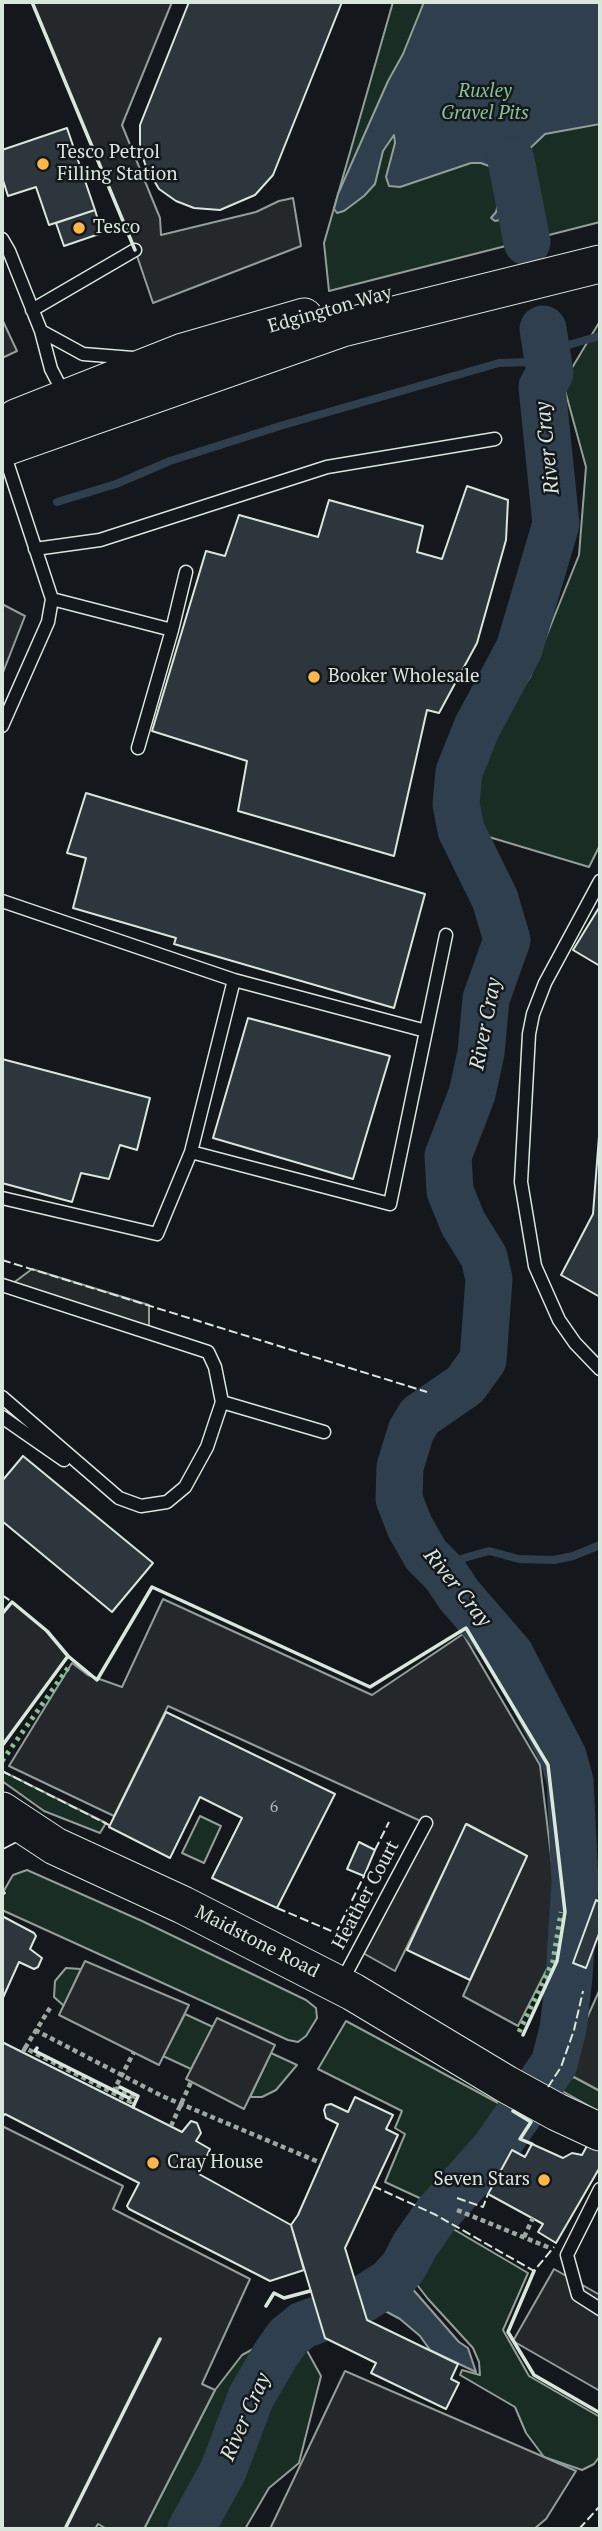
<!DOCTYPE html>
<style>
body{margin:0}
#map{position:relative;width:602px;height:2531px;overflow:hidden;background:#14181c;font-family:"PT Serif",serif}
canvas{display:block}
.frame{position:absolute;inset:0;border:4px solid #d8e6dc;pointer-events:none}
</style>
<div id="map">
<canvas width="602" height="2531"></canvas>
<div class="frame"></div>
</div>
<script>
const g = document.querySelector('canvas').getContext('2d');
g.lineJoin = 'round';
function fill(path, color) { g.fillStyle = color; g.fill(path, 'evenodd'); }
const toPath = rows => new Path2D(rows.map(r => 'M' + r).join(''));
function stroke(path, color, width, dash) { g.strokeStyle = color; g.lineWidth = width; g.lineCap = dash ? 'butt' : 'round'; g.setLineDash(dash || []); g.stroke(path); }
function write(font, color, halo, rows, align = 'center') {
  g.font = font + ' "PT Serif",serif'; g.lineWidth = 5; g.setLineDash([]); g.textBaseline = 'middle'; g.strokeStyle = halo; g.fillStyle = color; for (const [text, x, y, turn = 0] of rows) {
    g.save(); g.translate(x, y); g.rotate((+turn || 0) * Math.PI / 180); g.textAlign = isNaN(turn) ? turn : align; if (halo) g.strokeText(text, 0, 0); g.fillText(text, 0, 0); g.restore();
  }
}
const green = toPath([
 [393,2,600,2,600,222,329,291,324,243,393,2],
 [600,321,600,845,589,867,479,834,469,792,480,752,530,677,579,555,586,467,563,383,600,321],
 [2,1771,106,1823,100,1833,44,1811,2,1781,2,1771],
 [200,1816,221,1826,204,1863,182,1853,200,1816],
 [27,1870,142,1921,306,2000,316,2008,317,2018,306,2036,298,2042,288,2040,2,1910,2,1894,10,1880,13,1875,27,1870],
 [66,1968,81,1969,64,2006,54,1997,55,1981,66,1968],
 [185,2014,213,2027,191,2069,163,2056,185,2014],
 [346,2021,513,2111,480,2153,426,2201,385,2182,405,2134,395,2128,402,2111,318,2069,346,2021],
 [271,2053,297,2065,276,2090,262,2097,250,2097,271,2053],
 [574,2077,600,2091,600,2112,555,2087,559,2080,574,2077],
 [438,2220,528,2273,503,2330,529,2376,600,2417,600,2456,594,2464,582,2470,544,2457,526,2433,515,2407,460,2375,462,2370,480,2375,479,2362,473,2348,428,2299,418,2286,410,2268,418,2250,438,2220],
 [294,2327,321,2376,299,2463,269,2488,245,2529,144,2529,215,2390,242,2355,294,2327]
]);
fill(green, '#1a2d24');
stroke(green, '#939e99', 2);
const parking = toPath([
 [32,2,172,2,122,125,160,218,161,235,256,212,279,201,293,198,301,246,153,303,135,250,32,2],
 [2,319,17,351,2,358,2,319],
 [2,604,25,616,2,675,2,604],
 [32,1269,149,1305,149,1333,8,1287,32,1269],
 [163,1599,372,1695,463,1634,540,1765,558,1913,551,1961,518,2026,463,1996,527,1856,467,1824,395,1971,354,1948,425,1823,168,1706,114,1816,9,1766,72,1663,88,1675,122,1687,163,1599],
 [12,1602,47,1631,68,1656,2,1746,2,1614,12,1602],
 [85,1961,189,2005,159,2065,59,2015,85,1961],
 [600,1989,600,2091,574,2077,559,2080,600,1989],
 [217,2018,275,2045,244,2109,186,2079,217,2018],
 [2,2126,123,2186,113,2209,250,2279,202,2384,215,2390,144,2529,107,2529,98,2524,95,2529,2,2529,2,2126],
 [554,2269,600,2295,600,2391,513,2341,554,2269],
 [345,2371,544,2457,576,2471,546,2519,534,2529,270,2529,345,2371]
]);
fill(parking, '#24282b');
stroke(parking, '#939e99', 2);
const water = toPath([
 [424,2,600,2,600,124,545,134,522,156,520,164,525,186,533,199,543,207,537,210,532,222,510,228,500,220,495,221,491,218,496,212,501,193,494,168,481,163,471,163,400,187,389,186,386,177,395,143,394,135,383,151,375,184,364,196,344,211,337,213,334,209,338,194,388,81,403,54,424,2],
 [404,2266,410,2286,459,2342,468,2348,476,2372,430,2350,420,2336,400,2319,363,2299,390,2282,404,2266]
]);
fill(water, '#2f3f4d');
stroke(water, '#939e99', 2);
stroke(toPath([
 [57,502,116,484,170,461,280,426,499,363,530,362,550,373,568,345,600,336],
 [445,1574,453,1564,464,1558,489,1551,519,1559,554,1560,573,1556,600,1545]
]), '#2f3f4d', 8);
stroke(toPath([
 [511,160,527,242],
 [363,2299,390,2282,404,2266,415,2245,436,2215,493,2151,554,2064,563,2029,569,1977,575,1882,570,1781,563,1756,510,1654,459,1595,445,1574,426,1555,410,1527,399,1499,400,1467,411,1431,420,1416,465,1385,483,1360,489,1279,484,1257,463,1223,450,1191,448,1156,472,1094,481,1053,486,999,507,940,495,899,461,830,456,804,459,772,477,727,519,649,556,524,542,387,550,373,543,329],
 [191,2529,223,2471,251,2397,276,2354,288,2337,303,2325,317,2320]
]), '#2f3f4d', 47);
const building = toPath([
 [189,2,342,2,273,175,255,195,220,210,194,208,176,201,159,189,146,167,140,148,140,125,189,2],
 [67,128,95,210,49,225,36,187,8,196,2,177,2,150,67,128],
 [95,210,102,233,64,246,56,223,95,210],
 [467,486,508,500,506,540,477,643,439,713,427,710,394,856,238,811,247,761,152,731,206,551,225,556,239,515,318,537,329,500,423,526,417,552,442,559,467,486],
 [86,793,425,894,394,1008,174,944,176,938,73,908,86,858,67,853,86,793],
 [600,906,600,966,573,950,600,906],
 [248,1018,390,1056,353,1179,213,1138,248,1018],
 [2,1059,150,1098,137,1150,120,1145,109,1179,81,1173,72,1202,2,1183,2,1059],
 [600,1123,600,1297,561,1275,593,1214,600,1123],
 [23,1456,153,1563,112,1612,2,1521,2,1481,23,1456],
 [166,1712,335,1794,277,1908,212,1878,242,1818,200,1797,170,1858,109,1827,166,1712],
 [466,1824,527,1856,470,1980,407,1950,466,1824],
 [359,1842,375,1850,364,1876,347,1869,359,1842],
 [596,1900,600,1902,600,1931,586,1968,573,1963,596,1900],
 [2,1916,34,1933,36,1936,30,1949,42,1958,38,1967,34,1969,19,1962,2,2000,2,1916],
 [2,2042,182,2132,191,2121,197,2123,201,2133,196,2141,210,2149,199,2174,291,2225,304,2270,270,2281,129,2209,127,2206,139,2183,5,2114,2,2118,2,2042],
 [355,2097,393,2115,386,2129,398,2135,345,2248,367,2320,458,2364,451,2379,459,2383,446,2409,371,2373,376,2363,325,2338,291,2225,298,2215,338,2124,326,2118,324,2110,326,2105,331,2104,348,2112,355,2097],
 [532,2144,563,2158,572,2153,582,2155,588,2144,600,2149,600,2167,556,2243,538,2232,543,2224,488,2194,512,2150,525,2157,532,2144]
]);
fill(building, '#2c363c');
stroke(building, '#d8e6dc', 2);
const lane = toPath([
 [2,239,9,251,41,331,51,369,64,394],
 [32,310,135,250],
 [41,331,83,354,133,358],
 [35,549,100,540,327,467,495,439],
 [52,599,172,630,138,748],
 [172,630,186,572],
 [2,726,48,622,52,599,3,450],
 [600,881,545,983,533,1014,529,1034,521,1182,535,1266,559,1320,575,1343,600,1369],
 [2,901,234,980,191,1152,390,1204,446,935],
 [234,980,426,1031],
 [2,1198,157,1234,191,1152],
 [2,1285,208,1352,215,1367,222,1402,207,1447,185,1487,167,1502,141,1506,119,1498,2,1397],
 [222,1402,324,1432],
 [2,1417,64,1460],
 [2,1842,25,1830],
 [342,1981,426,1823],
 [600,2189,567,2255,578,2295,600,2309]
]);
const primary = toPath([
 [16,418,183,352,304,317],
 [2,448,342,328,600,264],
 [2,1811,55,1846,183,1905,353,1992,506,2084,557,2112,600,2132]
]);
stroke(lane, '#d8e6dc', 15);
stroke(primary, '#d8e6dc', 39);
stroke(toPath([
 [35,2030,162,2096,321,2163],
 [25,2048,50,2008],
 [23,2052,25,2048,131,2102,133,2097,115,2088,134,2052],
 [171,2126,191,2082],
 [457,2210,550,2248],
 [524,2237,533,2218]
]), '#9da8a2', 4.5, [5, 3.5]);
stroke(lane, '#14181c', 12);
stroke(primary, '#14181c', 37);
stroke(toPath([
 [2,1761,70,1665],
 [519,2032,553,1961,561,1912]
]), '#8ac095', 5, [3.5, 5]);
stroke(toPath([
 [2,1260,427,1392],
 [2,1595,12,1602],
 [2,1771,109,1825],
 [375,1850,389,1822],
 [277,1908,336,1933,364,1876],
 [548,2087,561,2067,574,2030,583,1991],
 [373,2186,436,2215,534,2271,554,2247],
 [457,2198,483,2207,488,2194],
 [579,2529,600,2506]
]), '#d8e6dc', 2, [9, 3.5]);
stroke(toPath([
 [32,2,135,250],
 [2,1614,12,1602,47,1631,68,1656],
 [2,1746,68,1656,97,1680,152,1587,370,1687,466,1628,548,1765,565,1912,557,1961,523,2035],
 [2,1891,4,1893],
 [37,2048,35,2051,129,2098],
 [120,2087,138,2096,133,2107],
 [513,2111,531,2122,520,2139,532,2144],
 [534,2271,508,2332,534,2375,600,2413],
 [266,2306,274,2293,284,2298,310,2291],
 [65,2529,160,2339]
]), '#d8e6dc', 3.5);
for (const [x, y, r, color] of [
 [43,164,7,"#ffb74d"],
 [79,228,7,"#ffb74d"],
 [314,677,7,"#ffb74d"],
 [153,2163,7,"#ffb74d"],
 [544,2180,7,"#ffb74d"]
]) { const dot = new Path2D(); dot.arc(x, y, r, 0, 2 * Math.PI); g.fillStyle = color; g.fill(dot); stroke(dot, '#14181c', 2.5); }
write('16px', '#adbab4', null, [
 ["6",274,1807]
]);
write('italic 19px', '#8ac095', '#14181c', [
 ["Ruxley",485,92],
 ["Gravel Pits",485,114]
]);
write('19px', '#d8e6dc', '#14181c', [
 ["Tesco Petrol",57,153],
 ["Filling Station",57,175],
 ["Tesco",93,228],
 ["Booker Wholesale",328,677],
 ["Cray House",167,2163],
 ["Seven Stars",530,2180,"right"]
], 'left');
write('19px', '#d8e6dc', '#14181c', [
 ["Edgington Way",330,310,-16],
 ["Heather Court",366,1895,-62],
 ["Maidstone Road",257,1942,27]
]);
write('italic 21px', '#d8e6dc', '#14181c', [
 ["River Cray",548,448,-96],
 ["River Cray",486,1024,-79],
 ["River Cray",457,1588,51],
 ["River Cray",246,2417,-66]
]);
</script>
